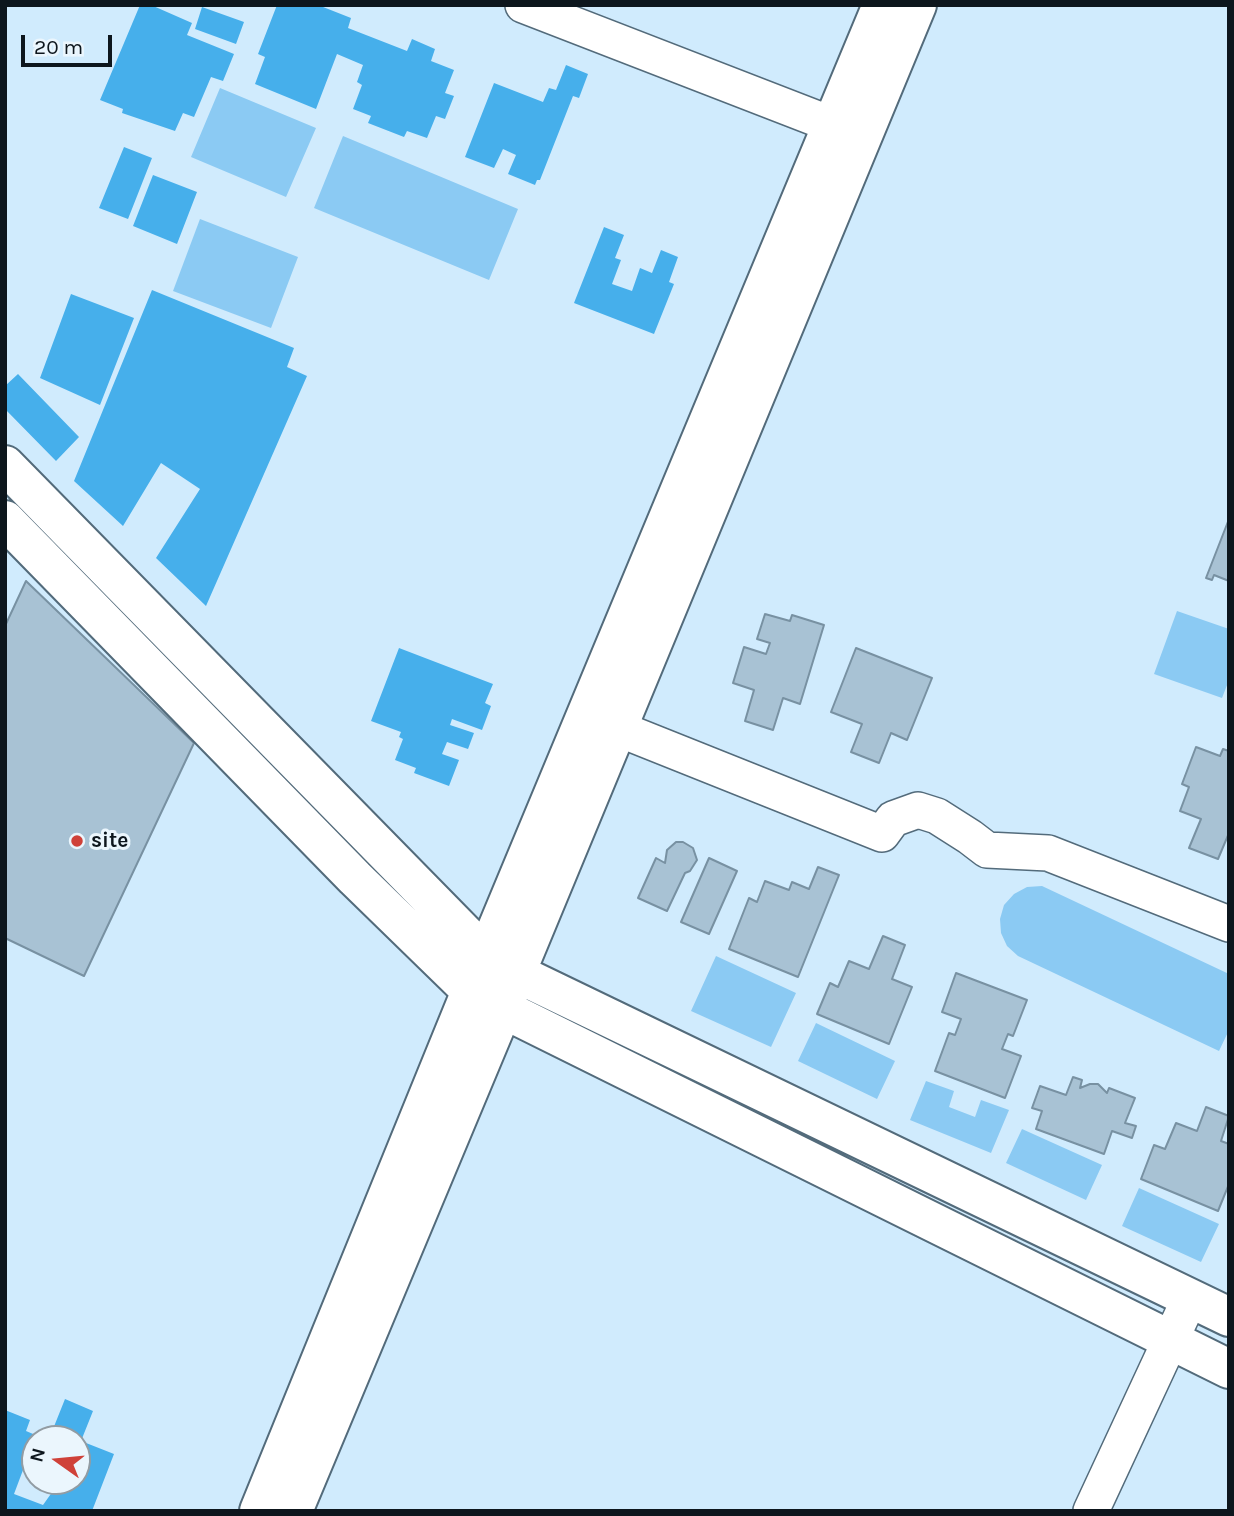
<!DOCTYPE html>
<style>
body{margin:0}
#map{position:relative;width:1234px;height:1516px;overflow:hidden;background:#d0ebfd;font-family:Karla,sans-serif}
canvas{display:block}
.frame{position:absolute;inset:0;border:7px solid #0d161d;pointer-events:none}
.north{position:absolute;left:21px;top:1425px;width:70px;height:70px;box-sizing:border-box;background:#ebf6fd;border:2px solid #929ca3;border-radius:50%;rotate:285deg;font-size:19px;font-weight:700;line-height:28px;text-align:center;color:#0d161d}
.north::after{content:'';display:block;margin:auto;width:24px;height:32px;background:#cf4139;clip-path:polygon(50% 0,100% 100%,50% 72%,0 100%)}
.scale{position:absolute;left:21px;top:35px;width:91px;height:32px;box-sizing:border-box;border:4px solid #0d161d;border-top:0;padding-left:9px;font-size:21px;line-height:24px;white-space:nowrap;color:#0d161d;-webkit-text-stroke:5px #ebf6fd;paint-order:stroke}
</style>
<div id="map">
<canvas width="1234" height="1516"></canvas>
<div class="frame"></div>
<div class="north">N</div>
<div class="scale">20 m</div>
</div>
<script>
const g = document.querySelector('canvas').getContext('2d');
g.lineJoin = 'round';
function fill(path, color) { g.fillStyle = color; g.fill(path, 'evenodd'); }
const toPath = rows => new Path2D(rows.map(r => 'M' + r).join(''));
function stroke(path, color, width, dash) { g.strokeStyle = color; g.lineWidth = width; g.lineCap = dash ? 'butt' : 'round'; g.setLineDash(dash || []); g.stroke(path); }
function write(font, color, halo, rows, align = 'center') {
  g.font = font + ' Karla,sans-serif'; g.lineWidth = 6; g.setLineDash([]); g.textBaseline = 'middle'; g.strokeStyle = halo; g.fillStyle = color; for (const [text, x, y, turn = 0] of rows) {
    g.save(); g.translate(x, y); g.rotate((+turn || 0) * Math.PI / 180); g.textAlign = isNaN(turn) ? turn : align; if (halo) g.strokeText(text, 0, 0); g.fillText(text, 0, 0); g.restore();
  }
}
fill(toPath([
 [220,88,316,128,286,197,191,157],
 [343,136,518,209,489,280,314,208],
 [200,219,298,257,271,328,173,291],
 [1177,611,1229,629,1229,680,1222,698,1154,674],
 [1042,886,1229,974,1229,1030,1219,1051,1018,956,1007,946,1001,933,1000,919,1004,905,1014,894,1027,887],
 [716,956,796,993,771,1047,691,1011],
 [816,1023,895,1061,877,1099,798,1061],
 [926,1081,954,1091,949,1107,975,1117,981,1100,1009,1110,991,1153,910,1120],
 [1022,1129,1102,1165,1086,1200,1006,1163],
 [1139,1188,1219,1224,1201,1262,1122,1226]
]), '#8bcaf3');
fill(toPath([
 [140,5,151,5,192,23,187,35,234,54,223,81,211,77,194,117,183,113,175,131,122,113,123,109,100,100],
 [277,5,318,5,351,18,348,28,407,51,412,39,435,49,431,61,454,70,445,93,454,96,445,119,436,116,427,138,407,131,404,137,368,123,371,116,353,109,362,85,357,82,363,65,337,54,316,109,255,84,265,57,258,54],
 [202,7,244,22,236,44,195,29],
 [566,65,588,74,579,98,573,96,540,180,537,180,535,185,508,174,516,155,503,149,494,168,465,157,494,83,543,102,549,88,556,90],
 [124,147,152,158,128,219,99,208],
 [153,175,197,192,177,244,133,226],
 [604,227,624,235,615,258,621,260,612,284,632,291,640,268,652,273,661,250,678,257,669,282,674,284,654,334,574,303],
 [152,290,294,348,287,367,307,376,206,606,156,558,200,489,161,463,123,526,74,481],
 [71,294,134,318,100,405,40,378],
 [18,374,79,437,56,461,5,409,5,386],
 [399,648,493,684,485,703,491,706,482,730,452,719,450,725,474,733,468,749,447,742,442,754,459,760,449,786,414,773,416,768,395,760,403,739,399,737,401,732,371,721],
 [65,1399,93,1411,81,1441,114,1454,92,1511,5,1511,5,1410,30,1420,26,1431,45,1439,35,1439,35,1463,26,1462,14,1494,43,1505,60,1481,77,1481,77,1439,49,1439]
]), '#46afeb');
const building = toPath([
 [1229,519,1229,581,1214,575,1212,580,1206,578,1229,519],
 [26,581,194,743,84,976,5,938,5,626,26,581],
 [765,614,790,621,792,615,824,625,800,704,783,698,773,730,745,721,754,690,733,683,744,647,766,654,770,643,757,639,765,614],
 [856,648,932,678,907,740,891,733,879,763,851,752,862,724,831,712,856,648],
 [1196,747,1220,756,1223,749,1229,751,1229,833,1218,859,1189,848,1201,819,1180,811,1189,787,1182,784,1196,747],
 [676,842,683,842,693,848,697,860,690,871,685,873,667,911,638,898,656,858,665,863,667,850,676,842],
 [709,858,737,871,709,934,681,922,709,858],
 [818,867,839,875,798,977,729,949,749,898,757,902,765,881,789,890,792,882,809,889,818,867],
 [883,936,905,945,892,979,912,987,889,1044,817,1014,830,983,838,987,849,961,869,969,883,936],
 [956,973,1027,1000,1013,1036,1008,1034,1002,1049,1021,1056,1005,1098,935,1071,949,1033,955,1035,961,1019,942,1012,956,973],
 [1073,1077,1082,1080,1080,1088,1090,1084,1098,1084,1107,1093,1109,1088,1135,1098,1125,1123,1136,1126,1132,1138,1112,1131,1104,1154,1036,1129,1042,1111,1032,1108,1040,1086,1066,1095,1073,1077],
 [1206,1107,1229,1116,1221,1141,1229,1144,1229,1184,1218,1211,1141,1179,1154,1145,1165,1149,1176,1123,1197,1131,1206,1107]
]);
fill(building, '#a8c2d4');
stroke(building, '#7891a2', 2);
const street = toPath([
 [523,5,859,135],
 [619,729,882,834,893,819,918,810,937,816,970,837,987,850,1048,853,1229,924],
 [1091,1511,1190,1298]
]);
const secondary = toPath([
 [5,465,471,940,488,954,516,973,1229,1317],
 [5,520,355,878,471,991,503,1009,1229,1369],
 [259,1511,471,991,882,5],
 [293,1511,503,1009,516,973,917,5]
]);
stroke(street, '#536b7b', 38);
stroke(secondary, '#536b7b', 42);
stroke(street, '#fff', 35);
stroke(secondary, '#fff', 38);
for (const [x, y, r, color] of [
 [77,841,7,"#cf4139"]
]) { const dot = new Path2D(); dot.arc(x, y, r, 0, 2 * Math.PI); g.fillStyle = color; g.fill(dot); stroke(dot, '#ebf6fd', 2.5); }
write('bold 21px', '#0d161d', '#ebf6fd', [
 ["site",91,841]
], 'left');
</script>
